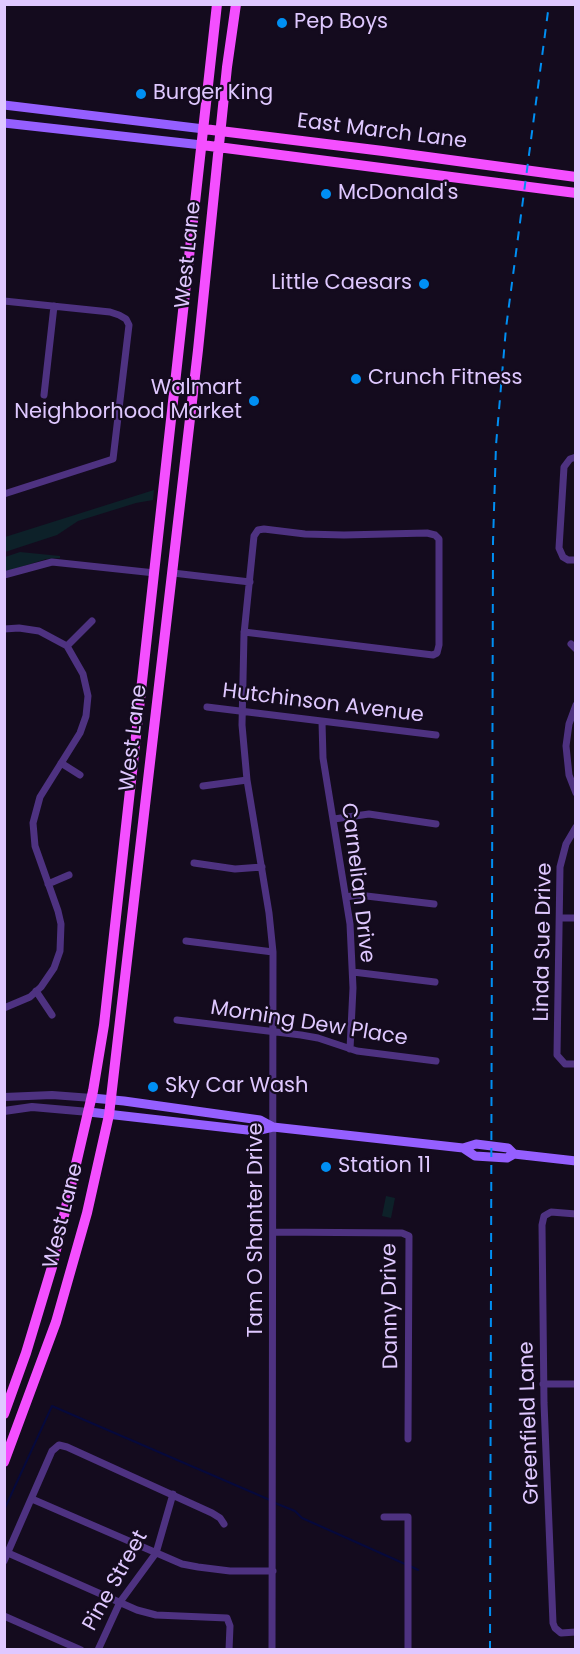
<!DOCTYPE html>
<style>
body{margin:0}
#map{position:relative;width:580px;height:1654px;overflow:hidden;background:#140b1e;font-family:Poppins,sans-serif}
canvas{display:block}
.frame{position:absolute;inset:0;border:6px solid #dfc8ff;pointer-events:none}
</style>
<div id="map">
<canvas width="580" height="1654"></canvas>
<div class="frame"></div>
</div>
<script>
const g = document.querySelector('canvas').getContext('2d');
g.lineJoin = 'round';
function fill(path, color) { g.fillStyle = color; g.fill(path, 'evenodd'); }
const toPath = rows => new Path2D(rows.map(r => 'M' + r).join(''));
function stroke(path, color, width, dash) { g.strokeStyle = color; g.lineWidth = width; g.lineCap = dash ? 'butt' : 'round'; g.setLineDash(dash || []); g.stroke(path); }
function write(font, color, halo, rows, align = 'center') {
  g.font = font + ' Poppins,sans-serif'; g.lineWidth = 4.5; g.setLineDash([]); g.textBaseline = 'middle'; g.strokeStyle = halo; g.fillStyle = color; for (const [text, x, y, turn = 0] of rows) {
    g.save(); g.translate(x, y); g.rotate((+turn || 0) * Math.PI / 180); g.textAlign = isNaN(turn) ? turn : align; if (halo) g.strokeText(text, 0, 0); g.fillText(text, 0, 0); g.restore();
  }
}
fill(toPath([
 [154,490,153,500,136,503,78,521,57,535,5,552,5,537],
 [20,552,60,556,60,558,46,559,5,572,5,557],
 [386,1196,395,1198,391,1218,382,1216]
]), '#0d2129');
stroke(toPath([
 [275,1503,295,1511,302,1518,405,1564],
 [4,1510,52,1406,270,1500],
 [410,1566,418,1570]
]), '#06093c', 2);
stroke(toPath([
 [4,301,110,312,119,315,126,319,129,325,113,459,4,494],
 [44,395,54,306],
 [576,457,570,459,564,467,559,548,563,557,568,560,576,560],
 [173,573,250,582],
 [4,575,52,562,155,573],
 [4,629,19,628,39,631,67,646,83,674,88,696,86,716,80,733,40,797,33,823,35,846,58,911,61,924,60,951,54,968,41,987,30,997,4,1008],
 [244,632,433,655,437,653,439,645,439,539,435,535,427,533,344,535,305,534,264,529,258,530,254,536,244,634,242,725,247,780,269,913,273,952,272,1650],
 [571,644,576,649],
 [67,646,92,621],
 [576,705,569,724,566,746,569,775,576,793],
 [207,707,436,735],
 [322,722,323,758,350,924,353,988,350,1049],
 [61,763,80,775],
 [203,786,247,780],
 [334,819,369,814,436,824],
 [576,827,566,844,560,867,557,1055,565,1064,576,1064],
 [194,863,235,869,262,867],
 [48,884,69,875],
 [346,897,358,895,434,904],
 [560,918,576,918],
 [186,941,273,952],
 [353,972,435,982],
 [36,991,52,1015],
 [177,1020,301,1035,318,1038,357,1051,436,1061],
 [576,1214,551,1212,544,1216,542,1225,544,1403,553,1623,555,1628,561,1633,576,1632],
 [273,1232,402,1233,409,1236,408,1439],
 [543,1384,576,1384],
 [32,1499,182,1564,198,1567,230,1571,273,1571],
 [384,1517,408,1517,408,1650],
 [8,1553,137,1610,156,1615,227,1618,230,1626,229,1650],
 [4,1561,52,1451,59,1445,67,1447,212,1513,220,1518,224,1524],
 [4,1616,81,1650],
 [98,1650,120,1602,156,1553,173,1494]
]), '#4e3281', 7);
stroke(toPath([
 [4,1097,52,1095,92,1098],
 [4,1111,32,1107,89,1112]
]), '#4e3281', 8);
stroke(toPath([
 [4,105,204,129],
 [4,123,202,145],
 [92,1098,124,1101,260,1120,273,1127],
 [89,1112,256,1131,273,1127,463,1148,475,1156,507,1158,514,1154,576,1161],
 [463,1148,476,1144,508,1148,514,1154]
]), '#955fff', 9);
stroke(toPath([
 [204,129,383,151,576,177],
 [202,145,576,193],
 [4,1414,26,1353,52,1267,93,1091,104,1025,217,4],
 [4,1462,56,1322,87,1213,109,1115,198,350,227,67,236,4]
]), '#f44fff', 10);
stroke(toPath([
 [490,1650,493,542,496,445,506,328,549,4]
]), '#008ff3', 2, [9, 8]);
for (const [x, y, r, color] of [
 [282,23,6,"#008ff3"],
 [141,94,6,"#008ff3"],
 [326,194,6,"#008ff3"],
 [424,284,6,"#008ff3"],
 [356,379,6,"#008ff3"],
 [254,401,6,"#008ff3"],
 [153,1087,6,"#008ff3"],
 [326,1167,6,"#008ff3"]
]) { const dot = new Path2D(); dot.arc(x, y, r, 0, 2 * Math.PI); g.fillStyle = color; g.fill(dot); stroke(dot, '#140b1e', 2); }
write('21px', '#dfc8ff', '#140b1e', [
 ["Pep Boys",294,23],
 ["Burger King",153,94],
 ["McDonald's",338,194],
 ["Little Caesars",412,284,"right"],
 ["Crunch Fitness",368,379],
 ["Walmart",242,389,"right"],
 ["Neighborhood Market",242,413,"right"],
 ["Sky Car Wash",165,1087],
 ["Station 11",338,1167]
], 'left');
write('21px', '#dfc8ff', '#140b1e', [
 ["East March Lane",382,132,7],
 ["West Lane",189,255,-84],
 ["Hutchinson Avenue",323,704,7],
 ["West Lane",134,738,-83],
 ["Carnelian Drive",357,883,83],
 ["Linda Sue Drive",544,942,-89],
 ["Morning Dew Place",309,1024,9],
 ["West Lane",64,1216,-76],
 ["Tam O Shanter Drive",257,1230,-90],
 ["Danny Drive",391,1306,-91],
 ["Greenfield Lane",530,1423,-92],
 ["Pine Street",116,1581,-61]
]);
</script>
